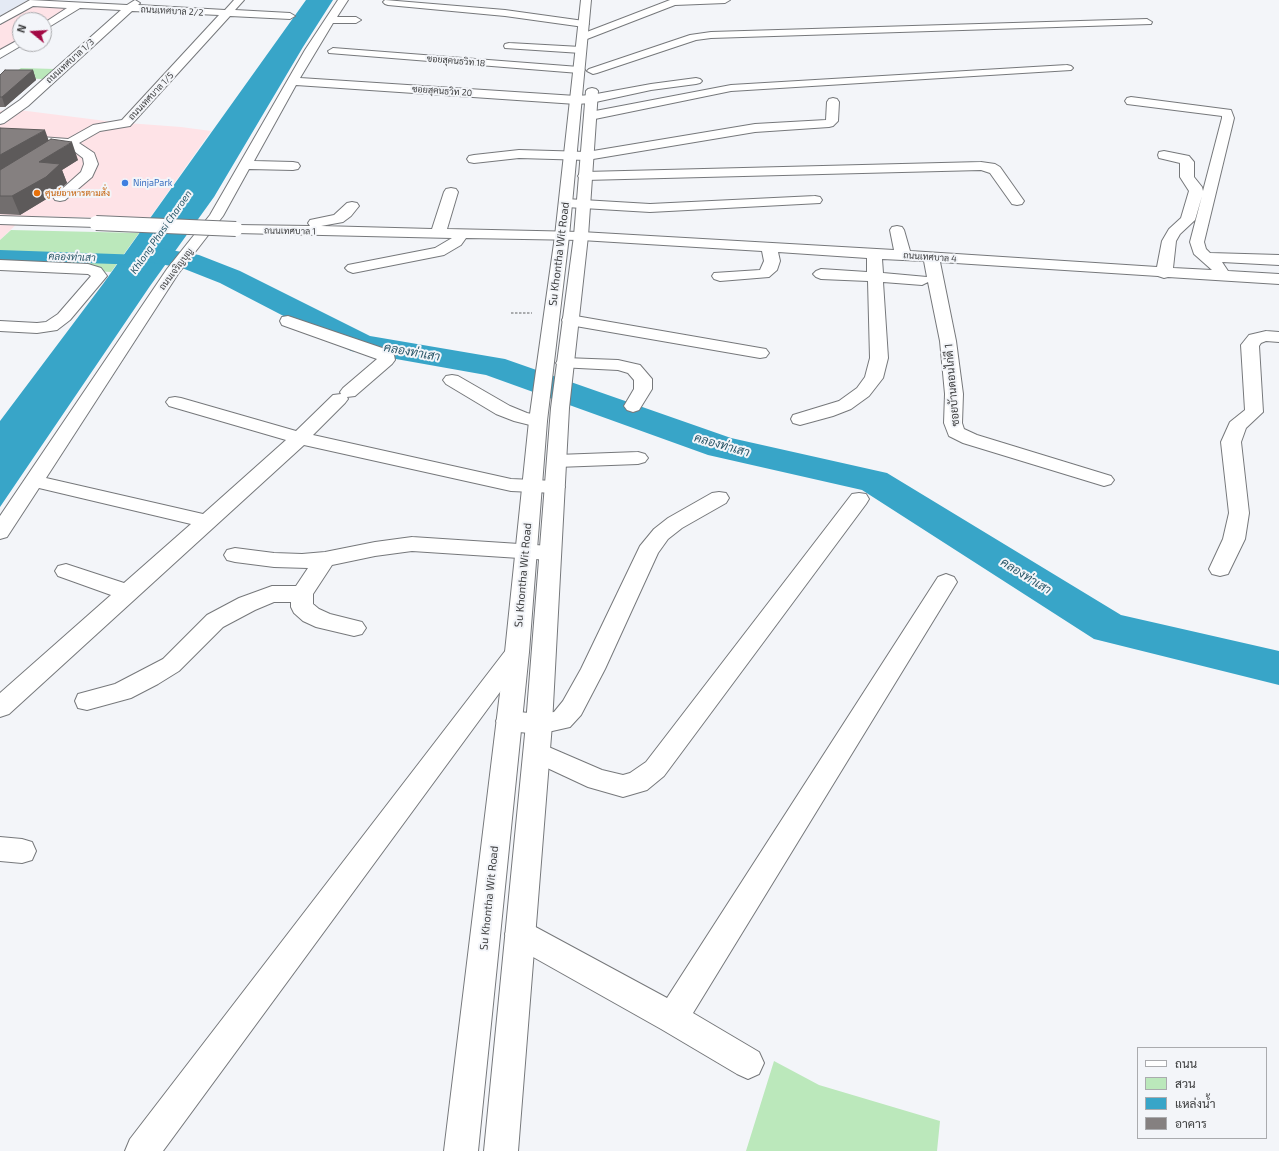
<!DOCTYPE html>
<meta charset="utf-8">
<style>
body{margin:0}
#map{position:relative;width:1279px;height:1151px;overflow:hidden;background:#f3f5f9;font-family:"Exo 2",Sarabun,sans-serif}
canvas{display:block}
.legend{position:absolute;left:1137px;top:1047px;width:130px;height:92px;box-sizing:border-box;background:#f3f5f9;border:1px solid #aaabae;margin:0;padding:5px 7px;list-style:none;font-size:12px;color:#3c3d3e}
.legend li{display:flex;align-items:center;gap:8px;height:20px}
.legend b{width:20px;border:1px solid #aaabae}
.north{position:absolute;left:12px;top:12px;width:40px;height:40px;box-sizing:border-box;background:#f3f5f9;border:1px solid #aaabae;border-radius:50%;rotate:288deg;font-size:11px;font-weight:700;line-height:16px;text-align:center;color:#3c3d3e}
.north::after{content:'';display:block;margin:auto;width:14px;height:18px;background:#a30944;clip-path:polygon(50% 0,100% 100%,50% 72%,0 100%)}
</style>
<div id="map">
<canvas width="1279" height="1151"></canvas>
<ul class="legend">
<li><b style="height:5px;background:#fff"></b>ถนน</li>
<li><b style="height:11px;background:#bbe8bb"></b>สวน</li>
<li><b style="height:11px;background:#38a5c8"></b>แหล่งน้ำ</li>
<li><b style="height:11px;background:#858080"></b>อาคาร</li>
</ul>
<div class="north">N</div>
</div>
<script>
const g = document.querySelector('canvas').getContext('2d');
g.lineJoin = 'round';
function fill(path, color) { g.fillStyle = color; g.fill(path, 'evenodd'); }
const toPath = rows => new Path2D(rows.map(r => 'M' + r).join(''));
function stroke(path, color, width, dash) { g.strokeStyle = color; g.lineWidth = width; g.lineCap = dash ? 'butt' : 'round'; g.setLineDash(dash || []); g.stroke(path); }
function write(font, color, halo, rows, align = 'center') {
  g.font = font + ' "Exo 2",Sarabun,sans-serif'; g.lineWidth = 4; g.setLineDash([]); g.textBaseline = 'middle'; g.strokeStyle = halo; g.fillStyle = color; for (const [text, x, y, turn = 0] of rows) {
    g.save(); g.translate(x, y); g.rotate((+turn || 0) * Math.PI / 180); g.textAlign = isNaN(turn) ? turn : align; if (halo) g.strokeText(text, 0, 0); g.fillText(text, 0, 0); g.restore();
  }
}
fill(toPath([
 [26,1,83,4,44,27,44,20,20,20,20,42,0,54,0,16],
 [11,109,114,122,181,127,211,131,149,219,25,216,0,240,0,111]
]), '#fee3e7');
fill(toPath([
 [0,0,28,0,0,16]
]), '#e4eaf4');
fill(toPath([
 [21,68,55,69,43,79,7,78],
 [11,230,139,233,111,272,0,266,0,240],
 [774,1061,819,1085,940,1121,937,1151,746,1151]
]), '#bbe8bb');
fill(toPath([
 [306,0,333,0,303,47,214,197,150,286,0,507,0,421,103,284]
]), '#38a5c8');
fill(toPath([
 [0,250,143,255,149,256,151,260,149,264,143,265,0,260,0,250]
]), '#38a5c8');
fill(toPath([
 [148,246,199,255,240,271,370,336,505,359,731,438,887,473,1121,615,1279,651,1279,685,1094,639,862,490,708,455,486,375,351,351,220,283,182,268,138,260,134,254,138,248,148,246]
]), '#38a5c8');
const minor = toPath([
 [30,0,127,5,135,0,140,3,138,5,225,10,234,0,244,0,235,10,290,13,295,16,290,19,230,16,130,126,100,131,79,143,94,153,98,164,92,177,65,200,60,201,55,200,53,197,81,172,84,164,83,158,70,148,5,188,0,189,0,179,56,146,0,142,0,134,68,139,93,125,122,120,219,15,132,11,28,106,4,123,0,124,0,114,20,100,121,10,80,8,44,30,44,23,67,8,33,6,0,24,0,17,30,0],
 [338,0,348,0,337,17,356,17,361,20,356,23,333,23,300,78,576,96,591,95,651,84,696,78,700,79,702,81,700,83,696,84,651,90,591,103,576,104,296,85,254,161,293,162,298,163,300,166,298,169,293,170,249,169,223,216,178,274,46,478,203,514,286,440,169,406,166,402,169,398,175,397,181,398,296,431,333,395,341,394,340,392,343,388,377,359,282,325,280,321,282,317,288,316,391,351,394,355,395,360,392,364,355,396,347,397,348,399,345,403,313,435,511,479,555,481,562,483,565,487,562,491,555,493,511,491,304,445,9,714,0,717,0,693,111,595,58,576,55,571,58,566,66,564,124,583,191,524,39,488,7,537,0,539,0,516,167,269,210,215,305,50,338,0],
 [385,0,505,10,584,21,589,24,584,27,505,16,388,5,385,4,383,2,385,0],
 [670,0,730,0,725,3,675,5,587,39,579,39,578,37,579,35,670,0],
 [1147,19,1152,22,1151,24,711,38,696,40,597,73,593,74,587,71,589,69,690,35,711,32,1147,19],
 [20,39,20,44,24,44,0,58,0,50,20,39],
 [509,43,581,47,586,50,581,53,505,48,504,46,505,44,509,43],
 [333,48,579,67,585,70,579,73,329,53,328,51,333,48],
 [1067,65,1071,66,1073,68,1071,70,731,91,590,120,586,119,584,116,586,113,590,112,731,85,1067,65],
 [1131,97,1231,110,1234,118,1204,242,1206,249,1210,253,1279,255,1279,265,1222,262,1228,271,1279,274,1279,284,1168,277,1164,278,1158,276,940,262,956,341,963,394,962,423,964,429,977,435,1111,476,1114,480,1111,484,1104,486,963,443,949,436,944,423,945,394,940,341,928,282,922,285,883,282,888,358,883,378,869,396,851,409,833,416,800,425,793,423,791,419,793,415,839,401,857,388,865,377,870,358,868,281,821,279,816,277,813,274,816,271,821,269,867,272,867,258,778,252,780,261,777,270,769,277,720,281,714,279,712,276,714,273,760,270,764,261,762,251,581,240,466,238,461,245,444,255,353,273,348,271,345,268,348,265,435,248,452,238,236,233,231,232,229,229,231,226,236,225,310,226,308,223,310,220,334,215,347,203,352,202,357,203,359,206,351,216,343,222,321,226,432,229,444,192,446,189,451,188,456,189,458,192,447,229,581,232,894,250,890,230,892,227,897,226,902,227,904,230,910,251,1157,267,1162,241,1169,229,1181,218,1189,191,1180,177,1180,163,1159,158,1158,155,1159,152,1164,151,1189,156,1194,162,1194,177,1202,187,1203,191,1222,118,1222,116,1127,104,1125,101,1127,98,1131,97],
 [1202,196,1190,242,1194,254,1212,270,1173,268,1176,241,1180,234,1195,220,1202,196],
 [882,259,924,261,927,277,883,273,882,259],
 [833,98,837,99,839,102,838,121,833,126,829,127,755,132,587,160,519,158,474,163,469,162,467,159,469,156,474,155,519,150,587,152,755,124,826,120,827,102,829,99,833,98],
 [981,162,995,164,1000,167,1024,201,1022,204,1017,205,1012,204,990,173,981,170,585,180,580,179,578,176,580,173,585,172,981,162],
 [815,196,820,197,822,200,820,203,650,212,566,207,561,206,559,203,561,200,566,199,650,204,815,196],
 [0,216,96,219,101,220,103,223,101,226,96,227,0,224,0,216],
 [0,260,88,264,101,268,107,276,70,320,57,330,37,333,0,331,0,321,37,323,46,322,58,314,91,276,88,274,0,270,0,260],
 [570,315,760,348,766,349,769,353,766,357,760,358,564,324,562,320,564,316,570,315],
 [1266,331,1279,332,1279,342,1266,341,1261,343,1259,346,1263,412,1246,428,1241,442,1249,513,1245,539,1228,574,1220,576,1212,574,1209,569,1223,539,1229,513,1221,442,1230,422,1245,410,1241,345,1249,335,1266,331],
 [565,358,618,360,640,365,652,379,652,389,639,410,633,412,627,410,624,406,634,389,634,380,628,373,618,370,559,367,556,363,559,359,565,358],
 [452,375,458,376,510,406,527,413,545,417,547,421,545,425,538,427,514,421,496,414,446,384,443,380,446,376,452,375],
 [638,452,645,454,648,458,645,462,638,464,557,467,550,465,547,461,550,457,557,455,638,452],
 [719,492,726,493,729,498,726,503,682,528,668,539,658,553,605,669,581,715,570,727,539,734,509,731,500,728,496,721,500,714,509,711,539,714,554,712,563,701,581,669,640,546,654,529,668,518,712,493,719,492],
 [859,493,866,494,869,499,866,504,664,776,647,790,623,797,588,787,528,759,524,752,528,745,537,742,602,770,623,775,630,773,646,762,852,494,859,493],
 [412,537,550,546,558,548,561,553,558,558,550,560,412,551,375,556,332,565,313,594,313,604,319,609,330,614,362,622,366,628,362,634,354,636,316,627,303,621,294,613,291,607,291,602,274,602,255,610,223,627,179,671,158,684,131,698,87,710,78,708,75,701,78,694,115,684,163,659,207,615,239,598,272,586,296,586,308,568,274,567,235,562,227,560,224,555,227,550,235,548,274,553,302,554,325,552,375,542,412,537],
 [946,574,954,577,957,582,693,1013,759,1052,764,1063,759,1074,748,1079,737,1074,661,1029,510,944,505,934,510,924,520,920,530,924,667,998,938,577,946,574],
 [517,643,525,646,529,652,525,658,163,1151,125,1151,130,1139,509,646,517,643],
 [0,837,22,839,32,842,36,851,32,860,22,863,0,861,0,837]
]);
const major = toPath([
 [581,0,591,0,569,236,547,421,529,652,478,1151,444,1151,505,652,529,421,555,236,581,0],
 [592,88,596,89,598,91,588,236,569,408,552,724,518,1151,484,1151,526,724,551,408,574,236,586,91,588,89,592,88]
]);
stroke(minor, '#76787b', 2);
stroke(major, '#76787b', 2);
stroke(toPath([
 [511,313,532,313]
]), '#a9abae', 2, [2.5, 1.5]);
fill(minor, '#fff');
fill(major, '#fff');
const minorBridge = toPath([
 [96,223,236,229]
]);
stroke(minorBridge, '#76787b', 16, []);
stroke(minorBridge, '#fff', 14);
fill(toPath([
 [33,70,36,80,5,107,0,107,0,75],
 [0,128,49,141,78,160,62,170,67,183,53,195,20,215,0,214]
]), '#726e6e');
fill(toPath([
 [33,70,36,80,5,107,2,97],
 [45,130,51,147,0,177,0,155],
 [72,142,78,160,62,170,67,183,53,195,20,215,12,196,39,162]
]), '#5d5a5a');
const building = toPath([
 [5,70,33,70,2,97,0,97,0,75,5,70],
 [0,128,45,130,0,155,0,128],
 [51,139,72,142,39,162,60,164,46,177,12,196,0,196,0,170,51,139]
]);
fill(building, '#858080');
stroke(building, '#5d5a5a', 1);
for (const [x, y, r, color] of [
 [125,183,4,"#3f7fe0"],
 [37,193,4,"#e8710a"]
]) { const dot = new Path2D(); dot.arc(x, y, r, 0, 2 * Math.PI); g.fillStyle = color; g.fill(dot); stroke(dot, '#f3f5f9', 1.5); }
write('9px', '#3c3d3e', '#f3f5f9', [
 ["ถนนเทศบาล 2/2",172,11,3],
 ["ถนนเทศบาล 1/3",70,61,-42],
 ["ซอยสุคนธวิท 18",456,61,5],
 ["ซอยสุคนธวิท 20",442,91,4],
 ["ถนนเทศบาล 1/5",151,96,-47],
 ["ถนนเทศบาล 1",290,231,1],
 ["ถนนเทศบาล 4",930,257,4],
 ["ถนนเจริญบุญ",176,269,-53]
]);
write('9px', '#366cbe', '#f3f5f9', [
 ["NinjaPark",133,183]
], 'left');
write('9px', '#c56008', '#f3f5f9', [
 ["ศูนย์อาหารตามสั่ง",45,193]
], 'left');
write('italic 10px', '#2c5869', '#f3f5f9', [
 ["Khlong Phasi Charoen",161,232,-55],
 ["คลองท่าเสา",72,257,2]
]);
write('11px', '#3c3d3e', '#f3f5f9', [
 ["Su Khontha Wit Road",559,254,-83],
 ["ซอยบัานดอนไก่ดี 1",952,385,-95],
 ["Su Khontha Wit Road",523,575,-85],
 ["Su Khontha Wit Road",489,898,-84]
]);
write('italic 12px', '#2c5869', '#f3f5f9', [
 ["คลองท่าเสา",412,352,10],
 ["คลองท่าเสา",722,445,16],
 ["คลองท่าเสา",1026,576,32]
]);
</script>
